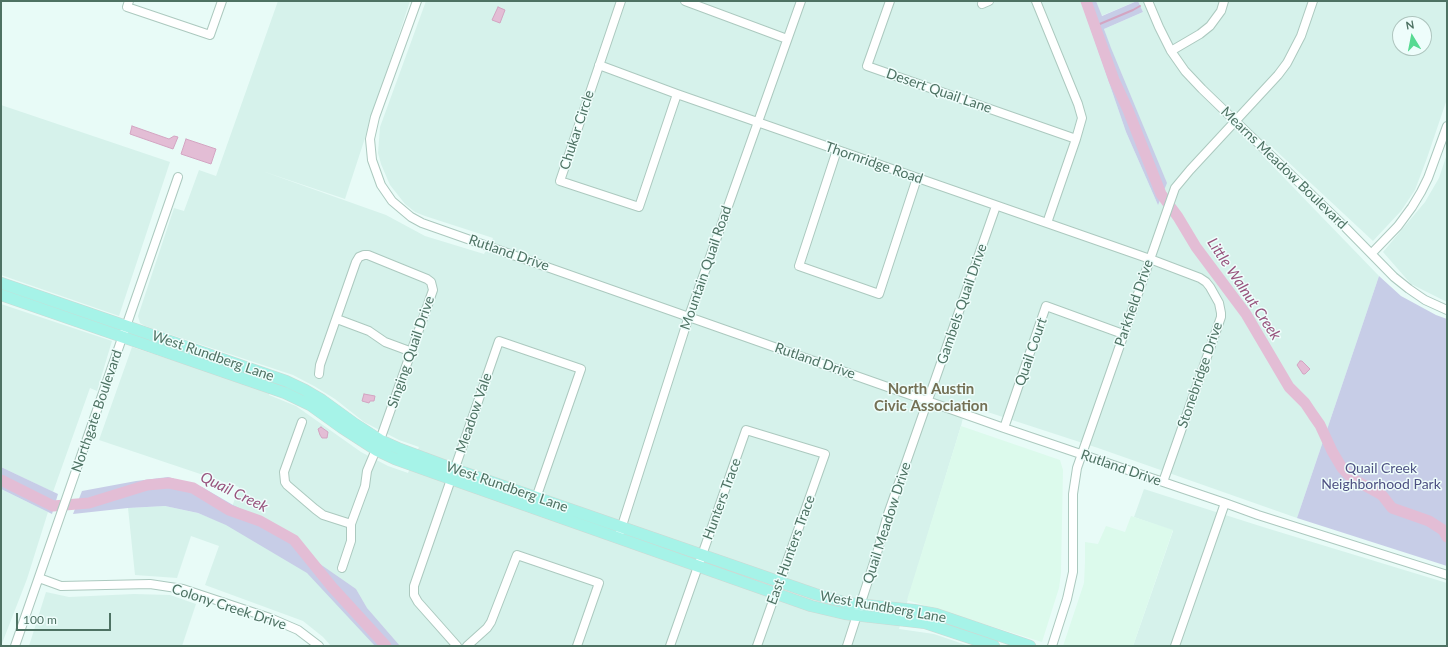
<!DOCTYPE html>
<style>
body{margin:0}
#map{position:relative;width:1448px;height:647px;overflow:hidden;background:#e8fbf7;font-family:Lato,sans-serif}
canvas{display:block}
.frame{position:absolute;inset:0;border:2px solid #4e7263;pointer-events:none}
.north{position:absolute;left:1392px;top:16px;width:40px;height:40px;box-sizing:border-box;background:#eefdfb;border:1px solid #aec5be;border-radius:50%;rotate:350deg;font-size:11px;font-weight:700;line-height:16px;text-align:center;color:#4e7263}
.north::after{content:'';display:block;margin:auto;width:14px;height:18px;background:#57da92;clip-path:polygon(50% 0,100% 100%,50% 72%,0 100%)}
.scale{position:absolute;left:16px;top:613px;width:95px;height:18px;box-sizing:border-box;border:2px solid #4e7263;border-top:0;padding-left:5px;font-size:12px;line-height:14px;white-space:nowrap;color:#4e7263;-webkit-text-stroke:3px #eefdfb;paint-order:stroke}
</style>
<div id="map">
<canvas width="1448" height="647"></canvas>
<div class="frame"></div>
<div class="north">N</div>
<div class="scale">100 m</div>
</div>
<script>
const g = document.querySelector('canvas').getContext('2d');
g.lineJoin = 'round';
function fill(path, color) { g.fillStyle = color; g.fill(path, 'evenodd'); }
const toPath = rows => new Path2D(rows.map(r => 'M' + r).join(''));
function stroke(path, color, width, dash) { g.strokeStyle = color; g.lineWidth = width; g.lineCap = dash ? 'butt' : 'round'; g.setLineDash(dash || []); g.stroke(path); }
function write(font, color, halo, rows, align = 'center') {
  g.font = font + ' Lato,sans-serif'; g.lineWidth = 3; g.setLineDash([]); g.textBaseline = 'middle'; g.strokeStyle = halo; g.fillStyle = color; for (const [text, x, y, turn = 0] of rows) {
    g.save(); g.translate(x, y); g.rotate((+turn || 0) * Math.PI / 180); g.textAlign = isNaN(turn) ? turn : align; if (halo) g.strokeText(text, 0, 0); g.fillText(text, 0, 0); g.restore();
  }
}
fill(toPath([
 [278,1,410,1,345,199,262,171,386,215,425,236,484,254,493,238,425,216,415,212,405,204,390,185,381,164,378,153,380,127,426,1,1081,1,1126,132,1158,205,1104,29,1143,12,1138,1,1447,1,1447,99,1427,158,1415,190,1401,211,1373,241,1271,146,1261,154,1379,276,1297,518,1098,448,966,405,961,426,899,629,934,634,969,646,331,646,323,637,303,621,205,585,219,546,191,536,177,578,135,575,128,508,165,506,198,513,226,524,239,487,99,440,132,347,270,392,269,395,296,406,361,452,388,466,408,473,419,447,399,440,364,422,335,399,314,386,293,375,145,326,140,323,138,316,174,208,184,211,199,170,216,176],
 [1400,24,1424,24,1424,48,1400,48],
 [1096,1,1137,1,1101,16],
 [1,105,170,162,119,316,1,275],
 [1447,154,1447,302,1411,284,1383,252,1425,202,1439,178],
 [1,304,112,341,97,391,90,388,53,492,1,467],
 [1,489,48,512,27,579,1,646],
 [1144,489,1263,527,1447,583,1447,646,1133,646,1173,531,1134,517],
 [46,592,69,597,134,594,170,595,196,604,182,646,29,646]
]), '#d6f2eb');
fill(toPath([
 [961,426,1060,460,1063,470,1061,573,1059,588,1042,642,907,600],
 [1131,516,1173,530,1133,646,1063,646,1084,583,1085,562,1085,542,1098,544,1106,526,1125,532]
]), '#dcfaec');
fill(toPath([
 [1081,1,1096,1,1102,16,1137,1,1138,1,1143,12,1104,29,1111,48,1167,183,1158,205,1126,132],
 [1379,276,1401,296,1436,315,1447,319,1447,566,1297,518],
 [1,467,58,494,52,514,1,489],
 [168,477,202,487,233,505,290,533,320,564,356,589,367,608,400,646,375,646,307,573,226,525,198,513,165,506,128,508,73,514,82,491,136,481]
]), '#c7cde7');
const water = toPath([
 [498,7,505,10,500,23,492,20,498,7],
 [132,126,169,139,174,136,178,137,173,149,130,134,132,126],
 [186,139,216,149,211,164,181,154,186,139],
 [1300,361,1302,361,1310,369,1305,374,1303,374,1297,365,1300,361],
 [364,394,375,396,374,401,370,401,369,403,362,401,364,394],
 [321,427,328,432,327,438,322,438,320,435,318,429,321,427]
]);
fill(water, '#e3bdd5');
stroke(water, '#d3a5c2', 1);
stroke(toPath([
 [1095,26,1133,10,1140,6]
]), '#d3a5c2', 2);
stroke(toPath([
 [1086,1,1114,80,1128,110,1161,194,1178,217,1196,247,1246,314,1289,387,1305,403,1313,415,1320,425,1332,451,1342,468,1353,479,1382,495,1392,508,1429,521,1443,530,1447,537],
 [1,480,53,506,89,503,147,485,169,483,193,488,229,510,260,521,294,540,332,587,386,646]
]), '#e3bdd5', 11);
const minor = toPath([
 [129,1,127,7,210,35,222,1],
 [417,1,375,117,370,139,372,160,381,185,392,201,411,217,422,223,1004,428,1225,503,1258,515,1447,575],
 [621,1,560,181,639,207,677,94],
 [685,1,787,39],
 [890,1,867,66,1076,139],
 [1036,1,1078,104,1082,118,1076,139,1047,223],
 [1148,1,1159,27,1171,51,1185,71,1202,89,1344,226,1394,277,1409,289,1425,300,1447,310],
 [982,4,989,1],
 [1171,51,1200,34,1210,26,1221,11,1224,1],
 [599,65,677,94,1150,259,1200,278,1206,282,1210,287,1219,303,1221,313,1221,317,1163,482],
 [837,150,799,266,879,294,917,178],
 [1372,253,1398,226,1412,207,1421,192,1428,178,1447,126],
 [337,319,369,331,385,342,412,352],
 [319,374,320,365,356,262,359,257,364,255,368,255,427,279,431,282,433,290,380,440,367,471,365,486,351,524,351,541,342,568],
 [302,422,284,472,285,482,287,485,315,509,323,515,351,524],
 [1004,428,1046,306,1123,334],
 [620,532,689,316,801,1],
 [39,578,61,586,150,584,183,589,270,618,298,630,319,646],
 [15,646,178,177],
 [457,646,418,602,414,595,414,586,499,341,581,369,535,501],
 [467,646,487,628,491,622,517,555,599,583,577,646],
 [670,646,746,430,825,454,757,646],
 [847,646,877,553,888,514,996,206],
 [1052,646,1067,599,1073,572,1073,494,1077,468,1175,188,1190,170,1278,75,1287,63,1301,36,1313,1],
 [1175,646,1225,503]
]);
const major = toPath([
 [1,283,286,381,305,390,322,400,355,424,380,440,400,449,454,469,815,594,847,603,914,610,936,614,1030,646],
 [1,295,285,393,310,405,342,428,376,450,395,459,451,479,811,606,845,614,925,623,994,646]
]);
stroke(minor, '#acc9bf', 10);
stroke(major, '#cdd8d3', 12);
stroke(minor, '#fff', 8);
stroke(major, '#a6f3e8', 11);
write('14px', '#4e7263', '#eefdfb', [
 ["Desert Quail Lane",939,91,19],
 ["Chukar Circle",577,130,-72],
 ["Thornridge Road",874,163,19],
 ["Mearns Meadow Boulevard",1284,168,44],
 ["Rutland Drive",509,253,19],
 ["Mountain Quail Road",706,268,-71],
 ["Parkfield Drive",1134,303,-71],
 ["Gambels Quail Drive",962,304,-71],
 ["Singing Quail Drive",411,352,-71],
 ["Quail Court",1031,352,-71],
 ["West Rundberg Lane",213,356,19],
 ["Rutland Drive",815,361,19],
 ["Stonebridge Drive",1200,375,-71],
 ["Northgate Boulevard",97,411,-71],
 ["Meadow Vale",474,413,-71],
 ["Rutland Drive",1121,468,19],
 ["West Rundberg Lane",507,487,19],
 ["Hunters Trace",722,499,-70],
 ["Quail Meadow Drive",887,523,-72],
 ["East Hunters Trace",791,550,-70],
 ["Colony Creek Drive",229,607,18],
 ["West Rundberg Lane",883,607,10]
]);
write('14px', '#4d5082', '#eefdfb', [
 ["Quail Creek",1381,468],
 ["Neighborhood Park",1381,484]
]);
write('italic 15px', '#98537d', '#eefdfb', [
 ["Little Walnut Creek",1244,289,56],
 ["Quail Creek",234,492,26]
]);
write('bold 15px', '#747054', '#eefdfb', [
 ["North Austin",931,389],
 ["Civic Association",931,406]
]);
</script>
